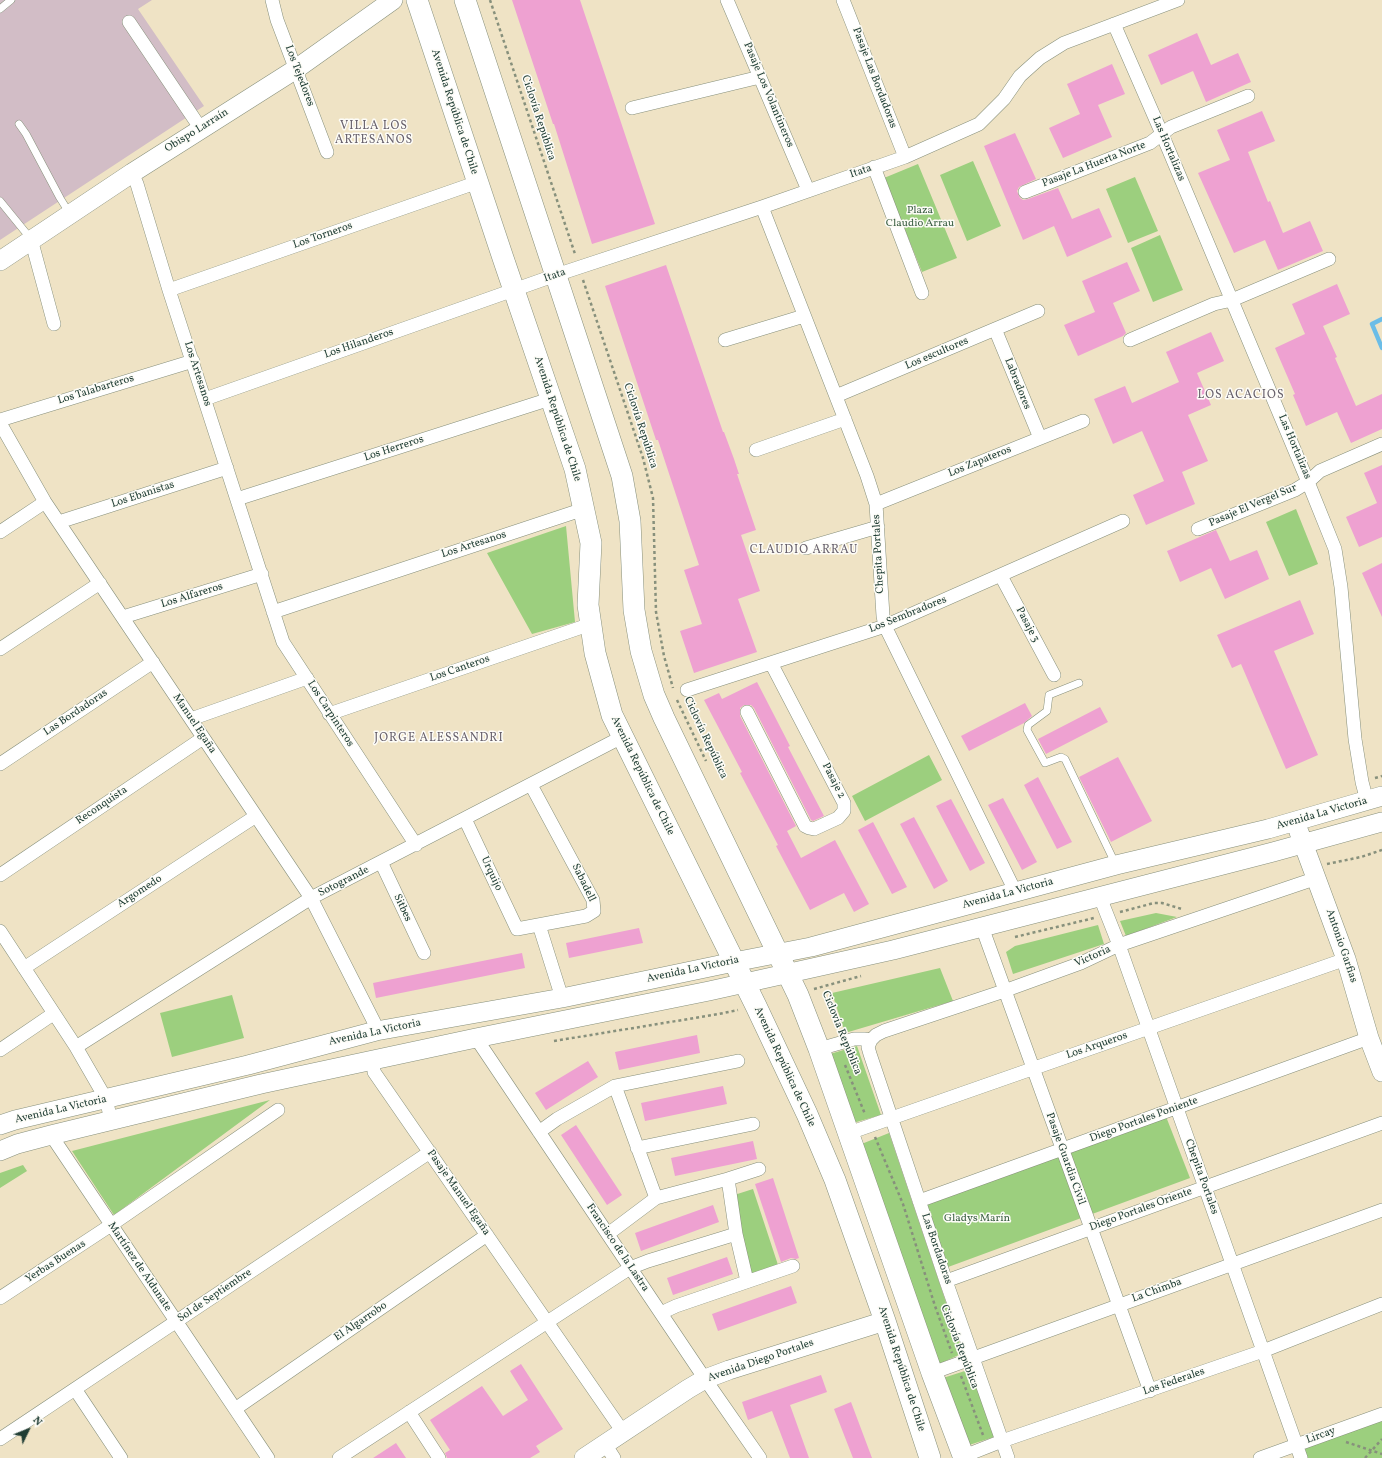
<!DOCTYPE html>
<meta charset="utf-8">
<style>
body{margin:0}
#map{position:relative;width:1382px;height:1458px;overflow:hidden;background:#efe3c5;font-family:Vollkorn,serif}
canvas{display:block}
.north{position:absolute;left:8px;top:1410px;width:40px;height:40px;-webkit-text-stroke:3px #fdfcf7;paint-order:stroke;rotate:47deg;font-size:11px;font-weight:700;line-height:16px;text-align:center;color:#1f3d34}
.north::after{content:'';display:block;margin:auto;width:14px;height:18px;background:#1f3d34;clip-path:polygon(50% 0,100% 100%,50% 72%,0 100%)}
</style>
<div id="map">
<canvas width="1382" height="1458"></canvas>
<div class="north">N</div>
</div>
<script>
const g = document.querySelector('canvas').getContext('2d');
g.lineJoin = 'round';
function fill(path, color) { g.fillStyle = color; g.fill(path, 'evenodd'); }
const toPath = rows => new Path2D(rows.map(r => 'M' + r).join(''));
function stroke(path, color, width, dash) { g.strokeStyle = color; g.lineWidth = width; g.lineCap = dash ? 'butt' : 'round'; g.setLineDash(dash || []); g.stroke(path); }
function write(font, color, halo, rows, align = 'center') {
  g.font = font + ' Vollkorn,serif'; g.lineWidth = 3; g.setLineDash([]); g.textBaseline = 'middle'; g.strokeStyle = halo; g.fillStyle = color; for (const [text, x, y, turn = 0] of rows) {
    g.save(); g.translate(x, y); g.rotate((+turn || 0) * Math.PI / 180); g.textAlign = isNaN(turn) ? turn : align; if (halo) g.strokeText(text, 0, 0); g.fillText(text, 0, 0); g.restore();
  }
}
fill(toPath([
 [0,0,152,0,138,9,204,106,0,240]
]), '#d2bdc6');
fill(toPath([
 [973,161,1001,226,967,241,940,175],
 [918,164,957,258,922,272,884,178],
 [1135,177,1158,231,1128,243,1106,189],
 [1160,235,1183,290,1153,302,1131,248],
 [1296,509,1318,564,1289,576,1266,522],
 [566,526,575,622,532,634,487,553],
 [929,755,942,780,865,821,852,796],
 [1156,913,1177,917,1126,936,1120,921],
 [1098,925,1104,944,1013,974,1006,952,1015,946],
 [940,968,953,1001,845,1033,832,993],
 [232,995,244,1038,172,1057,160,1013],
 [857,1046,881,1115,853,1123,830,1054],
 [270,1100,114,1215,72,1151],
 [1165,1114,1190,1178,940,1270,920,1202],
 [889,1133,963,1353,939,1364,859,1145],
 [23,1165,27,1171,0,1188,0,1173],
 [753,1189,779,1268,742,1280,728,1197],
 [971,1369,994,1437,966,1446,943,1378],
 [1382,1418,1382,1458,1301,1458,1297,1448]
]), '#9ccf7e');
stroke(toPath([
 [1382,319,1372,324,1382,348]
]), '#6bbde7', 4.5);
fill(toPath([
 [512,0,580,0,655,224,592,244,554,124,553,124],
 [1197,33,1211,65,1238,53,1251,82,1206,102,1193,71,1161,85,1148,55],
 [1112,64,1125,94,1098,105,1112,137,1063,158,1049,128,1080,114,1067,84],
 [1262,111,1275,141,1248,152,1268,202,1270,201,1283,233,1310,221,1323,251,1278,270,1265,240,1234,253,1198,173,1230,160,1217,130],
 [1015,133,1036,179,1019,187,1017,191,1020,198,1023,200,1028,199,1058,188,1072,219,1099,208,1112,237,1067,257,1054,226,1023,240,984,146],
 [1127,262,1140,291,1113,303,1126,333,1123,336,1078,356,1064,325,1095,312,1082,281],
 [666,265,723,432,724,432,734,459,739,474,737,474,756,530,741,535,760,591,738,599,757,652,694,673,680,631,702,624,684,570,699,565,658,440,656,440,605,286],
 [1337,284,1350,314,1323,326,1337,357,1335,358,1356,406,1382,394,1382,429,1351,443,1337,412,1306,426,1293,395,1295,394,1275,348,1305,334,1292,304],
 [1211,332,1224,361,1197,373,1211,405,1188,415,1208,461,1182,472,1195,504,1146,525,1133,495,1164,481,1142,431,1113,444,1094,399,1125,386,1132,403,1179,382,1166,352],
 [1382,465,1382,537,1359,547,1346,517,1377,503,1364,473],
 [1216,530,1230,561,1257,550,1269,579,1225,599,1211,568,1180,582,1167,551],
 [1382,563,1382,617,1362,573],
 [1300,600,1314,634,1274,651,1318,755,1286,769,1241,664,1232,668,1217,635],
 [757,682,790,746,788,747,824,816,813,821,811,820,754,708,751,705,744,705,740,708,740,716,796,826,787,831,801,858,835,840,869,904,854,912,844,893,810,910,776,846,778,845,740,773,742,772,704,700,719,693,722,699],
 [1025,703,1032,716,1024,723,969,751,961,736],
 [1100,707,1108,722,1046,754,1038,739],
 [1118,757,1152,821,1111,842,1079,777],
 [1038,777,1072,842,1057,849,1024,785],
 [1003,798,1037,862,1022,870,988,805],
 [951,799,985,863,970,871,936,806],
 [914,817,948,881,934,889,900,824],
 [873,822,907,887,892,894,858,830],
 [639,928,643,943,569,958,566,943],
 [522,953,525,968,376,998,373,983],
 [697,1035,700,1053,619,1070,615,1052],
 [588,1061,598,1077,546,1110,535,1093],
 [723,1086,727,1104,645,1121,641,1103],
 [576,1125,622,1195,607,1205,561,1135],
 [753,1141,757,1159,675,1176,671,1158],
 [773,1178,799,1258,796,1259,791,1258,781,1262,755,1184],
 [713,1205,719,1222,641,1251,635,1233],
 [727,1257,733,1274,673,1295,667,1278],
 [791,1286,797,1303,718,1331,712,1314],
 [521,1364,563,1429,536,1446,540,1452,530,1458,447,1458,445,1453,450,1450,430,1420,482,1386,503,1416,528,1400,510,1371],
 [821,1375,827,1392,790,1405,809,1458,790,1458,772,1411,748,1420,742,1402],
 [851,1402,872,1458,853,1458,834,1409],
 [396,1443,406,1458,373,1458]
]), '#eea1d1');
const lane = toPath([
 [0,9,11,0],
 [19,124,26,134,60,198,70,214],
 [0,201,31,239],
 [1079,683,1049,695,1047,711,1028,725,1027,730,1045,763,1061,757,1065,759,1116,865]
]);
const street = toPath([
 [272,0,277,20,327,152],
 [727,0,808,190],
 [843,0,905,157],
 [129,22,201,129],
 [1114,24,1162,134,1308,482,1335,549,1341,587,1355,739,1362,782,1367,801],
 [632,108,760,77],
 [874,167,922,293],
 [132,173,137,184,169,290,283,642,416,845],
 [1025,192,1150,143,1171,127,1248,96],
 [762,207,867,476,876,504,883,616,885,626,1015,891],
 [31,239,54,324],
 [169,290,478,182],
 [995,329,1040,438],
 [725,340,804,316],
 [1130,340,1214,304,1232,300,1329,259],
 [836,396,1038,311],
 [205,399,556,275,762,207,905,157,979,124,1004,99,1020,76,1040,58,1064,43,1178,0],
 [0,420,193,361],
 [0,423,45,502,311,898,374,1022,376,1031],
 [756,450,845,419],
 [237,499,550,399],
 [876,504,1083,421],
 [59,522,227,468],
 [1198,529,1295,490,1308,482,1320,471,1382,444],
 [0,532,45,502],
 [806,548,878,527],
 [1001,576,1054,675],
 [273,612,584,509],
 [123,617,262,574],
 [0,649,100,583],
 [687,690,885,626,1123,521],
 [747,712,805,826,809,828,814,829,838,818,844,811,844,803,771,663],
 [329,714,591,624],
 [191,719,307,678],
 [0,764,153,662],
 [465,819,517,929,586,916,594,911,593,900,531,785],
 [381,862,424,953],
 [0,875,203,738],
 [1100,897,1119,945,1301,1458],
 [539,925,562,998],
 [982,927,1150,1391],
 [0,931,76,1047,106,1099,111,1120],
 [24,968,256,816],
 [476,1038,705,1379,760,1458],
 [76,1047,311,898,622,737],
 [819,1049,854,1039,864,1039,871,1040],
 [0,1050,53,1014],
 [373,1060,374,1072,623,1432],
 [539,1132,557,1119,615,1086],
 [849,1133,1346,959],
 [51,1135,268,1458],
 [637,1148,753,1124],
 [728,1179,736,1234,747,1281],
 [656,1198,728,1179,759,1169],
 [919,1201,1369,1038],
 [608,1234,656,1198,615,1086,738,1061],
 [946,1281,1382,1123],
 [0,1298,111,1225,278,1110],
 [661,1313,676,1306,793,1266],
 [932,1373,1382,1210],
 [75,1389,121,1458],
 [235,1409,487,1235],
 [409,1412,439,1458],
 [0,1439,430,1152],
 [605,1444,614,1458],
 [964,1456,1002,1441,1263,1351,1382,1304],
 [339,1458,630,1268,648,1261,736,1234],
 [1008,1458,946,1281,870,1054,868,1047,871,1040,876,1035,884,1031,1004,991,1081,963,1119,945,1317,878],
 [1260,1458,1382,1414]
]);
const secondary = toPath([
 [0,261,132,173,296,69,393,0],
 [1299,832,1346,959,1369,1038,1382,1072],
 [0,1125,15,1120,248,1065,376,1031,562,998,734,962,811,947,1116,865,1268,829,1382,796],
 [0,1151,17,1144,51,1135,261,1084,476,1038,709,991,893,950,1273,852,1382,822],
 [584,1458,688,1389,705,1379,729,1370,885,1321]
]);
const primary = toPath([
 [417,0,503,258,575,469,591,543,588,605,595,653,612,715,756,1006,807,1114,835,1180,885,1321,930,1458],
 [465,0,622,476,630,521,634,610,641,651,654,695,664,718,798,995,819,1049,932,1373,964,1458]
]);
stroke(lane, '#87907c', 8);
stroke(street, '#87907c', 14);
stroke(secondary, '#87907c', 20);
stroke(primary, '#87907c', 22);
stroke(toPath([
 [490,0,575,254],
 [583,280,643,458,653,498,656,612,664,656,673,688],
 [677,700,706,761],
 [1375,778,1382,776],
 [1327,864,1361,857,1382,850],
 [1120,912,1154,903,1162,903,1182,909],
 [1015,937,1094,918],
 [814,989,861,976],
 [554,1041,719,1014,738,1010],
 [845,1065,865,1114],
 [875,1137,903,1204,935,1306,952,1353],
 [961,1376,983,1435],
 [1346,1442,1382,1454],
 [1365,1458,1382,1439]
]), '#87907c', 2.5, [3, 3]);
stroke(lane, '#fff', 7);
stroke(street, '#fff', 13);
stroke(secondary, '#fff', 19);
stroke(primary, '#fff', 21);
write('11px', '#1f3d34', '#fdfcf7', [
 ["Los Tejedores",299,76,69],
 ["Pasaje Las Bordadoras",874,78,69],
 ["Pasaje Los Volantineros",768,95,67],
 ["Avenida República de Chile",454,112,72],
 ["Ciclovía República",538,118,72],
 ["Obispo Larraín",197,131,-32],
 ["Las Hortalizas",1168,149,67],
 ["Pasaje La Huerta Norte",1094,165,-21],
 ["Itata",861,172,-19],
 ["Los Torneros",323,236,-19],
 ["Itata",555,276,-19],
 ["Los Hilanderos",359,344,-19],
 ["Los escultores",937,354,-23],
 ["Los Artesanos",197,374,72],
 ["Labradores",1017,384,68],
 ["Los Talabarteros",96,390,-17],
 ["Avenida República de Chile",557,419,72],
 ["Ciclovía República",640,426,72],
 ["Las Hortalizas",1294,447,67],
 ["Los Herreros",394,449,-18],
 ["Los Zapateros",980,462,-22],
 ["Los Ebanistas",143,495,-18],
 ["Pasaje El Vergel Sur",1253,506,-23],
 ["Los Artesanos",474,545,-18],
 ["Chepita Portales",879,554,-93],
 ["Los Alfareros",192,596,-17],
 ["Los Sembradores",908,615,-22],
 ["Pasaje 3",1027,625,62],
 ["Los Canteros",460,669,-19],
 ["Las Bordadoras",76,713,-34],
 ["Los Carpinteros",330,714,57],
 ["Manuel Egaña",194,724,56],
 ["Ciclovía República",705,738,65],
 ["Avenida República de Chile",642,776,64],
 ["Pasaje 2",833,781,63],
 ["Reconquista",102,806,-34],
 ["Avenida La Victoria",1322,814,-16],
 ["Urquijo",491,874,65],
 ["Sotogrande",344,882,-27],
 ["Sabadell",583,883,64],
 ["Argomedo",140,892,-33],
 ["Avenida La Victoria",1008,894,-15],
 ["Sitbes",402,908,65],
 ["Antonio Garfias",1341,946,71],
 ["Victoria",1093,957,-24],
 ["Avenida La Victoria",693,970,-12],
 ["Avenida La Victoria",375,1033,-12],
 ["Ciclovía República",841,1033,68],
 ["Los Arqueros",1097,1046,-19],
 ["Avenida República de Chile",784,1067,65],
 ["Avenida La Victoria",61,1110,-13],
 ["Diego Portales Poniente",1144,1120,-20],
 ["Pasaje Guardia Civil",1065,1159,70],
 ["Chepita Portales",1201,1177,70],
 ["Pasaje Manuel Egaña",458,1193,55],
 ["Diego Portales Oriente",1141,1210,-20],
 ["Francisco de la Lastra",617,1248,56],
 ["Las Bordadoras",936,1249,71],
 ["Yerbas Buenas",56,1262,-33],
 ["Martínez de Aldunate",139,1267,56],
 ["La Chimba",1157,1291,-20],
 ["Sol de Septiembre",215,1296,-34],
 ["El Algarrobo",361,1322,-34],
 ["Ciclovía República",959,1347,69],
 ["Avenida Diego Portales",761,1361,-19],
 ["Avenida República de Chile",901,1369,72],
 ["Los Federales",1174,1382,-19],
 ["Lircay",1321,1436,-20]
]);
write('11px', '#3e6246', '#fdfcf7', [
 ["Plaza",920,211],
 ["Claudio Arrau",920,224],
 ["Gladys Marín",977,1219]
]);
g.letterSpacing = '1px';
write('12px', '#67606b', '#fdfcf7', [
 ["VILLA LOS",374,127],
 ["ARTESANOS",374,141],
 ["LOS ACACIOS",1241,396],
 ["CLAUDIO ARRAU",804,551],
 ["JORGE ALESSANDRI",439,739]
]);
g.letterSpacing = '0px';
</script>
